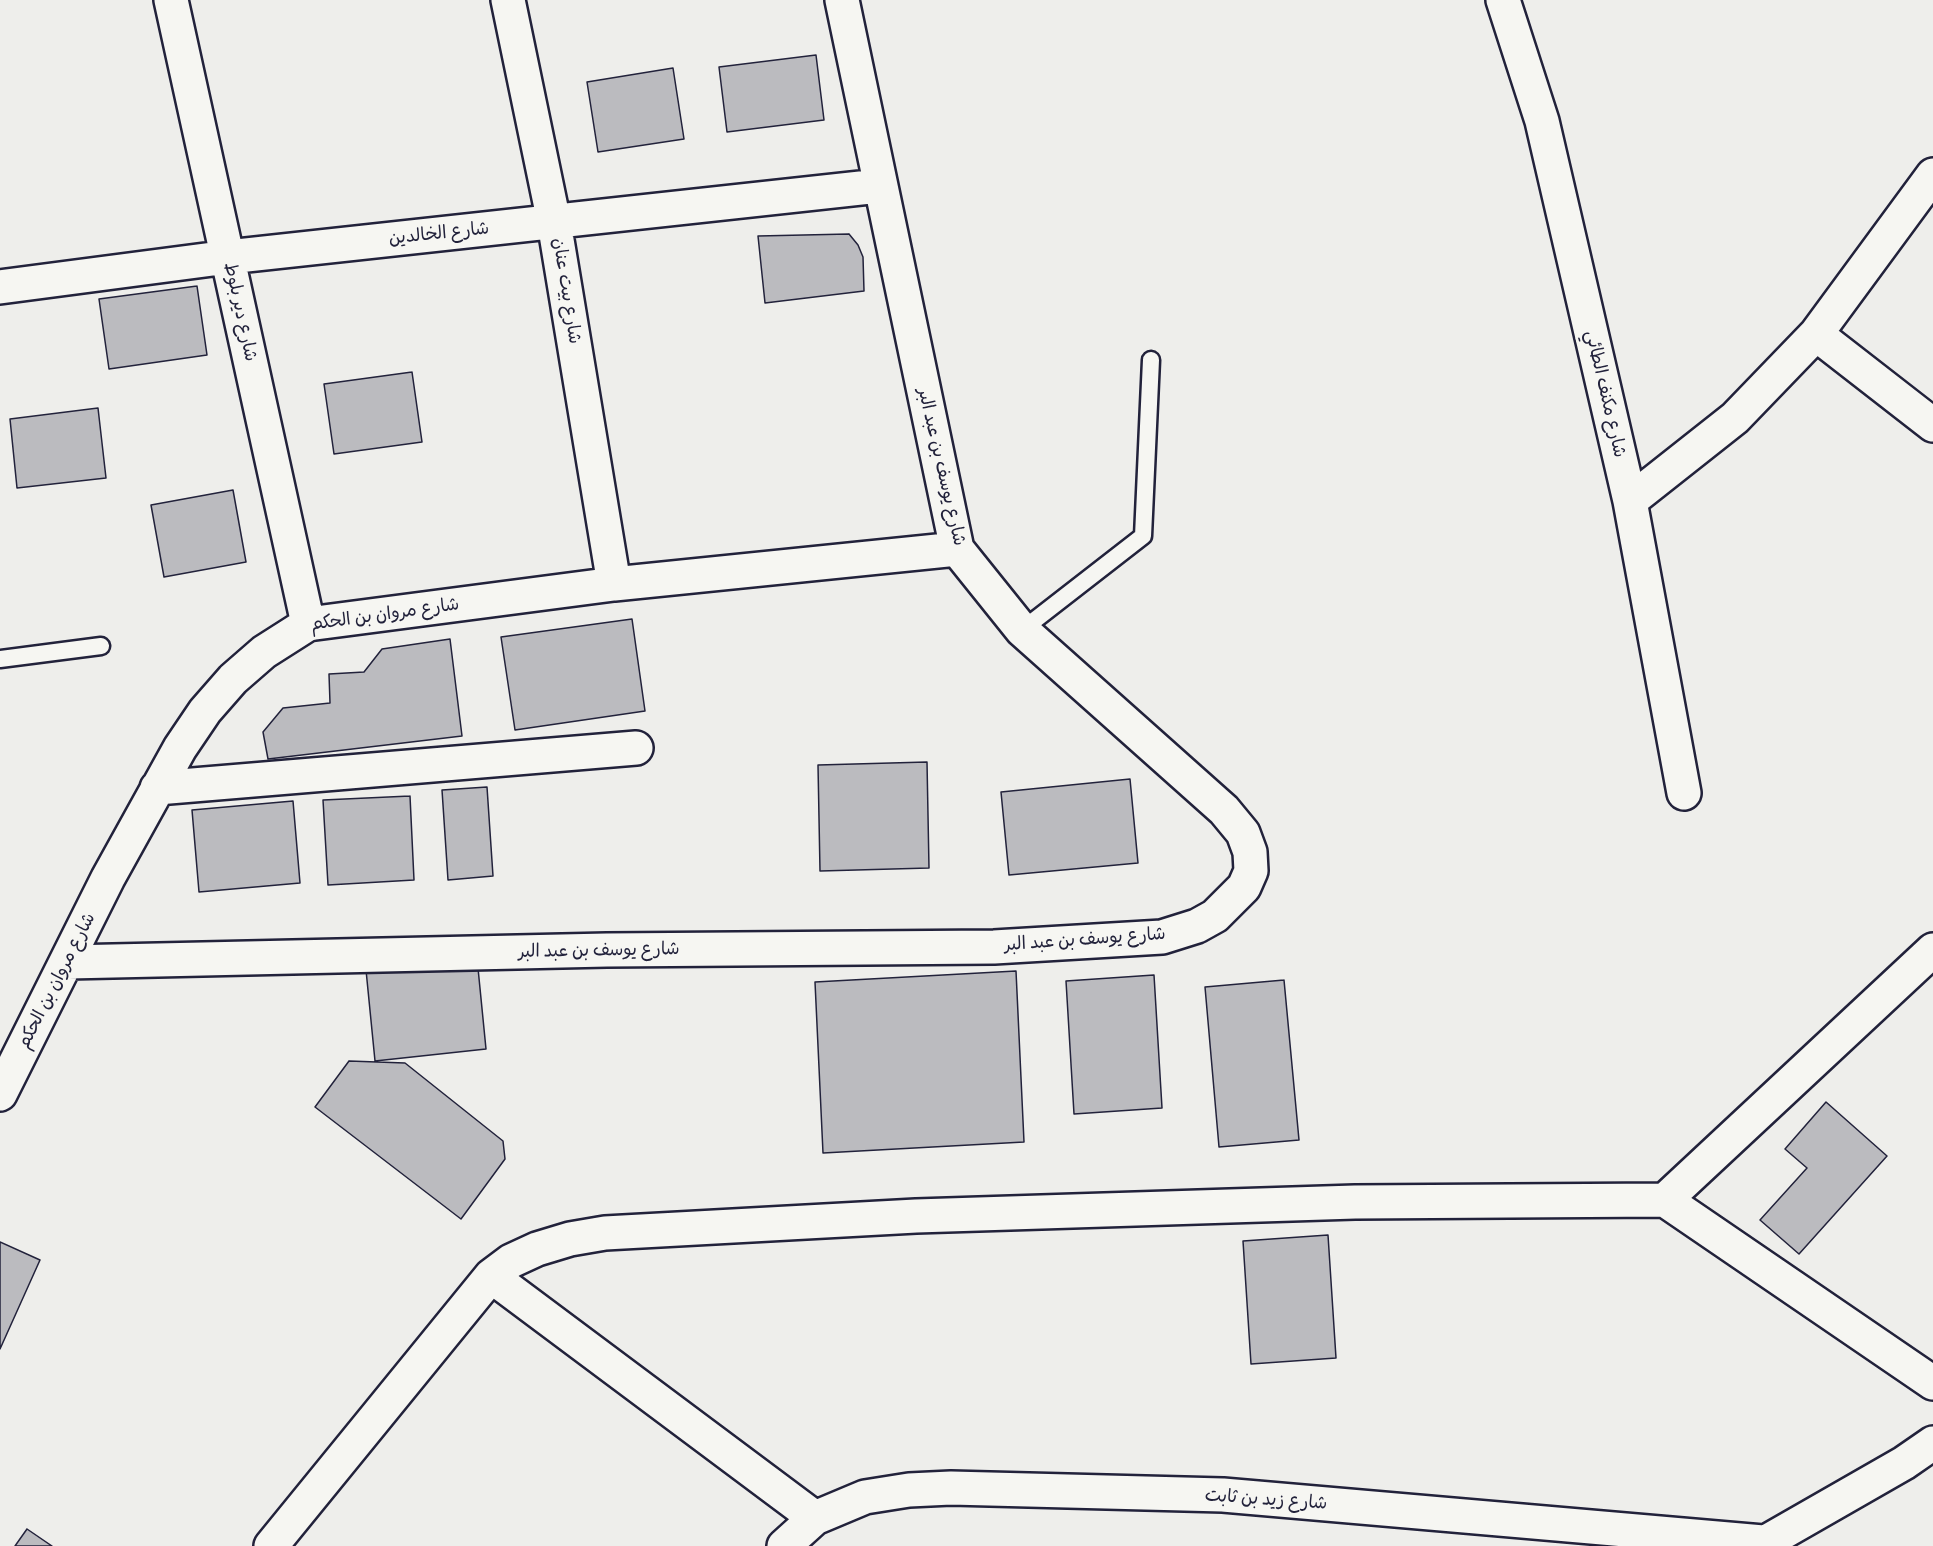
<!DOCTYPE html>
<meta charset="utf-8">
<style>
body{margin:0}
canvas{display:block;background:#eeeeeb}
</style>
<canvas width="1933" height="1546"></canvas>
<script>
const g = document.querySelector('canvas').getContext('2d');
g.lineJoin = 'round';
function fill(path, color) { g.fillStyle = color; g.fill(path, 'evenodd'); }
const toPath = rows => new Path2D(rows.map(r => 'M' + r).join(''));
function stroke(path, color, width, dash) { g.strokeStyle = color; g.lineWidth = width; g.lineCap = dash ? 'butt' : 'round'; g.setLineDash(dash || []); g.stroke(path); }
function write(font, color, halo, rows, align = 'center') {
  g.font = font + ' Pangolin,"Playpen Sans Arabic",sans-serif'; g.lineWidth = 5; g.setLineDash([]); g.textBaseline = 'middle'; g.strokeStyle = halo; g.fillStyle = color; for (const [text, x, y, turn = 0] of rows) {
    g.save(); g.translate(x, y); g.rotate((+turn || 0) * Math.PI / 180); g.textAlign = isNaN(turn) ? turn : align; if (halo) g.strokeText(text, 0, 0); g.fillText(text, 0, 0); g.restore();
  }
}
const building = toPath([
 [816,55,824,120,727,132,719,67,816,55],
 [673,68,684,139,598,152,587,82,673,68],
 [849,234,858,245,863,257,864,291,765,303,758,236,849,234],
 [197,286,207,355,109,369,99,299,197,286],
 [412,372,422,442,334,454,324,384,412,372],
 [98,408,106,478,17,488,10,419,98,408],
 [233,490,246,562,164,577,151,505,233,490],
 [632,619,645,711,515,730,501,637,632,619],
 [450,639,462,736,268,759,263,732,283,708,330,703,329,674,364,672,382,649,450,639],
 [927,762,929,868,820,871,818,765,927,762],
 [1130,779,1138,863,1009,875,1001,792,1130,779],
 [487,787,493,876,448,880,442,790,487,787],
 [410,796,414,880,328,885,323,800,410,796],
 [293,801,300,883,199,892,192,810,293,801],
 [477,958,486,1049,375,1061,366,970,477,958],
 [1016,971,1024,1142,823,1153,815,982,1016,971],
 [1154,975,1162,1108,1074,1114,1066,981,1154,975],
 [1284,980,1299,1140,1219,1147,1205,987,1284,980],
 [349,1061,405,1063,503,1141,505,1159,461,1219,315,1107,349,1061],
 [1826,1102,1887,1156,1799,1254,1760,1220,1807,1168,1785,1149,1826,1102],
 [1328,1235,1336,1358,1251,1364,1243,1241,1328,1235],
 [0,1242,40,1260,0,1349,0,1242],
 [27,1529,52,1546,15,1546,27,1529]
]);
fill(building, '#bbbbbf');
stroke(building, '#22223b', 1.5);
const service = toPath([
 [1022,630,1143,536,1151,360],
 [0,659,101,646]
]);
const minor = toPath([
 [171,0,308,624],
 [508,0,554,222,614,584],
 [1503,0,1542,121,1630,501,1684,793],
 [0,287,228,257,879,186],
 [1816,334,1933,175],
 [1630,501,1735,418,1816,334,1933,425],
 [157,788,636,748],
 [68,962,607,950,994,947,1162,937,1197,926,1215,916,1244,887,1251,871,1250,852,1243,833,1224,810,1022,630,957,549,842,0],
 [0,1094,108,878,180,748,205,711,233,679,264,652,308,624,614,584,957,549],
 [1665,1200,1933,950],
 [491,1276,815,1518],
 [271,1546,491,1276,511,1261,537,1249,570,1239,605,1233,916,1216,1355,1202,1665,1200,1933,1383],
 [784,1546,815,1518,865,1497,909,1490,951,1488,1223,1495,1763,1542],
 [1759,1546,1904,1463,1933,1443]
]);
stroke(service, '#22223b', 21);
stroke(minor, '#22223b', 38);
stroke(service, '#f6f6f2', 16);
stroke(minor, '#f6f6f2', 33);
write('18px', '#22223b', '#f6f6f2', [
 ["شارع الخالدين",439,234,-6],
 ["شارع بيت عنان",566,291,81],
 ["شارع دير بلوط",240,312,78],
 ["شارع مكنف الطائي",1605,394,77],
 ["شارع يوسف بن عبد البر",941,467,77],
 ["شارع مروان بن الحكم",385,615,-8],
 ["شارع يوسف بن عبد البر",1085,940,-4],
 ["شارع يوسف بن عبد البر",599,951,-1],
 ["شارع مروان بن الحكم",57,981,-63],
 ["شارع زيد بن ثابت",1266,1500,4]
]);
</script>
